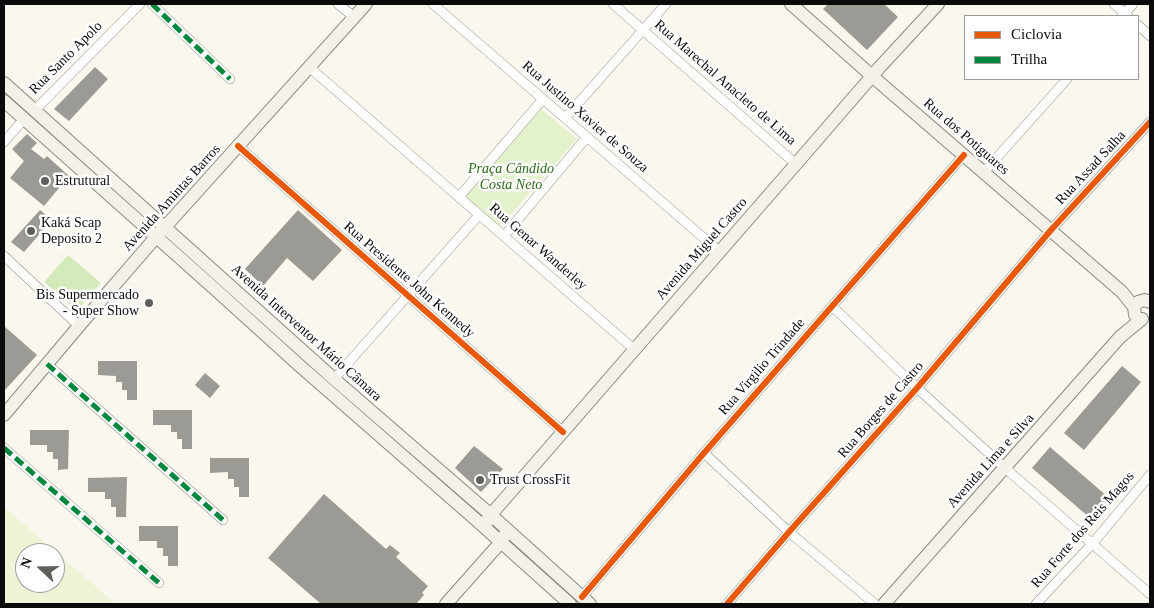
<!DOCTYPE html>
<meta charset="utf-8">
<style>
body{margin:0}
#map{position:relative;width:1154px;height:608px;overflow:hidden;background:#faf7ef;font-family:"Times New Roman",serif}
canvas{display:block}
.frame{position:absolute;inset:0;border:5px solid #0b0b0b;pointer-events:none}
.legend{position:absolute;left:964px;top:15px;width:175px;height:65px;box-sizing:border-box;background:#fff;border:1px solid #9d9d9d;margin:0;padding:6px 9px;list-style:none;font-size:15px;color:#0b0b0b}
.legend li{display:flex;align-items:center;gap:10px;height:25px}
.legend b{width:25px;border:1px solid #9d9d9d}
.north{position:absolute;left:15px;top:543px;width:50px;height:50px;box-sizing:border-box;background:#fff;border:1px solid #9d9d9d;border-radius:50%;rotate:291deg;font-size:14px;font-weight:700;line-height:20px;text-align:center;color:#0b0b0b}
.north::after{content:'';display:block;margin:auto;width:18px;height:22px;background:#5f5e5b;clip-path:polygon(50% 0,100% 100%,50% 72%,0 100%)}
</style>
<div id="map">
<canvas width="1154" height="608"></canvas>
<div class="frame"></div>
<ul class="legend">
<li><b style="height:6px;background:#e8590c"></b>Ciclovia</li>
<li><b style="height:6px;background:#00873e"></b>Trilha</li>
</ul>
<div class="north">N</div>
</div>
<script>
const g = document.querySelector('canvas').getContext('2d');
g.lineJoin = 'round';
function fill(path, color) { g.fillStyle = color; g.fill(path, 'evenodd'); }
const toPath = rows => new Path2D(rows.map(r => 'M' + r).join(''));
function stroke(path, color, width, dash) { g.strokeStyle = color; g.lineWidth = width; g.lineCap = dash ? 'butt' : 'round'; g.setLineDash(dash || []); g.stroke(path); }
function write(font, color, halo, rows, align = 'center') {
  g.font = font + ' "Times New Roman",serif'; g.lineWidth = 5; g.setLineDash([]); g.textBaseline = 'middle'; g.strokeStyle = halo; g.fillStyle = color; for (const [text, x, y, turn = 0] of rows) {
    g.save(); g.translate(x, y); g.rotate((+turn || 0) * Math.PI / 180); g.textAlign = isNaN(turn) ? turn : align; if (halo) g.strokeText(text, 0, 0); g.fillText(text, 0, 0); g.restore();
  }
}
fill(toPath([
 [540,108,577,139,499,228,463,197]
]), '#e4f2cc');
fill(toPath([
 [68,255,101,283,77,310,44,282]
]), '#d5eaba');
fill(toPath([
 [4,507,116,604,4,604],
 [25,553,55,553,55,583,25,583]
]), '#eef5d7');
fill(toPath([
 [828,4,884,4,898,17,867,50,823,9],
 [95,67,108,79,69,121,54,109],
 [27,134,37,143,31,149,44,159,47,156,69,176,44,206,10,178,24,161,12,149],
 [40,210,52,220,24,252,11,242],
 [298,210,342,250,313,281,287,258,263,286,245,269],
 [4,326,37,355,4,391],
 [98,361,137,361,137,400,127,400,127,390,122,390,122,382,116,382,116,376,98,375],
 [1122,366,1141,382,1084,450,1064,433],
 [205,373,220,386,210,398,195,385],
 [153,410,192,410,192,449,182,449,182,439,177,439,177,432,171,432,171,425,153,425],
 [30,430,69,430,68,469,58,470,58,459,53,459,53,452,47,452,47,445,30,445],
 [474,446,503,469,481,492,455,468],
 [1050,447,1108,497,1090,518,1032,468],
 [210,458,249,458,249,497,239,497,239,487,234,487,234,479,228,479,228,472,210,473],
 [127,477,126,517,116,517,116,507,111,507,111,499,105,499,105,492,88,492,88,478],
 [324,494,386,549,390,545,400,553,396,557,428,586,422,593,424,595,416,604,321,604,268,558],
 [139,526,178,526,178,566,168,566,168,556,163,556,163,548,157,548,157,541,139,541]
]), '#9c9a95');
const street = toPath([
 [152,4,230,79],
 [338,4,354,17],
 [433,4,720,252],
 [613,4,796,164],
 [1114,4,1128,16],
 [1122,16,1133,4],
 [1138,25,1150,36],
 [309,67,635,350],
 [34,111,140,4],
 [565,118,666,4],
 [4,142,24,119],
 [238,146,563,432],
 [984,172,1067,79],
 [459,197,543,99],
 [504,236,587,137],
 [4,256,79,326],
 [832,306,917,388,1005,468,1150,594],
 [47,364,223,520],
 [334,379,479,215],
 [4,448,159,583],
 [704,453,789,532,875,604],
 [582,597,704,453,964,155],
 [727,604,789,532,917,388,1051,230,1150,122],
 [1036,604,1092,544,1150,475]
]);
const secondary = toPath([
 [791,4,872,76,1122,292,1134,307],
 [4,83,334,379,491,515,590,604],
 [4,101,216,290,300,366,474,518,570,604],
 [1135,315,1134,307,1138,302,1145,300,1150,302],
 [4,415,79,326,156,237,366,4],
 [487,522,488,518,796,164,879,68,938,4],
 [446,604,501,542,504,536],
 [884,604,1120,337,1142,319]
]);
stroke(street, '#93918e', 10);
stroke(secondary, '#898884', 14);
stroke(street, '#fefefd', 9);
stroke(secondary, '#f4f2e8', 12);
stroke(toPath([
 [152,4,230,79],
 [47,364,223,520],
 [4,448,159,583]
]), '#00873e', 5, [10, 5]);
stroke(toPath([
 [238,146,563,432],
 [582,597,704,453,964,155],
 [727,604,789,532,917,388,1051,230,1150,122]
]), '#e8590c', 6);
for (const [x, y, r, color] of [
 [45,181,5,"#5f5e5b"],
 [31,231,5,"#5f5e5b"],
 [149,303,5,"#5f5e5b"],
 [480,480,5,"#5f5e5b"]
]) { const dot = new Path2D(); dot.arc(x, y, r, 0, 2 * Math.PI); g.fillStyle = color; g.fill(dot); stroke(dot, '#fff', 2); }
write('14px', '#0b0b0b', '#fff', [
 ["Rua Santo Apolo",66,58,-45],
 ["Rua Marechal Anacleto de Lima",725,83,41],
 ["Rua Justino Xavier de Souza",585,117,41],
 ["Rua dos Potiguares",966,137,41],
 ["Rua Assad Salha",1091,168,-47],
 ["Avenida Amintas Barros",172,198,-48],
 ["Rua Genar Wanderley",538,247,41],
 ["Avenida Miguel Castro",702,249,-49],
 ["Rua Presidente John Kennedy",409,280,41],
 ["Avenida Interventor Mário Câmara",306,333,42],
 ["Rua Virgilio Trindade",762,367,-49],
 ["Rua Borges de Castro",881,410,-49],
 ["Avenida Lima e Silva",991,461,-48],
 ["Rua Forte dos Reis Magos",1083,530,-49]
]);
write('italic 14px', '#2b6817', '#fff', [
 ["Praça Cândido",511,169],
 ["Costa Neto",511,185]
]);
write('14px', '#0b0b0b', '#fff', [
 ["Estrutural",55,181],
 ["Kaká Scap",41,223],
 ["Deposito 2",41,239],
 ["Bis Supermercado",139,295,"right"],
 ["- Super Show",139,311,"right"],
 ["Trust CrossFit",490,480]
], 'left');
</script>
